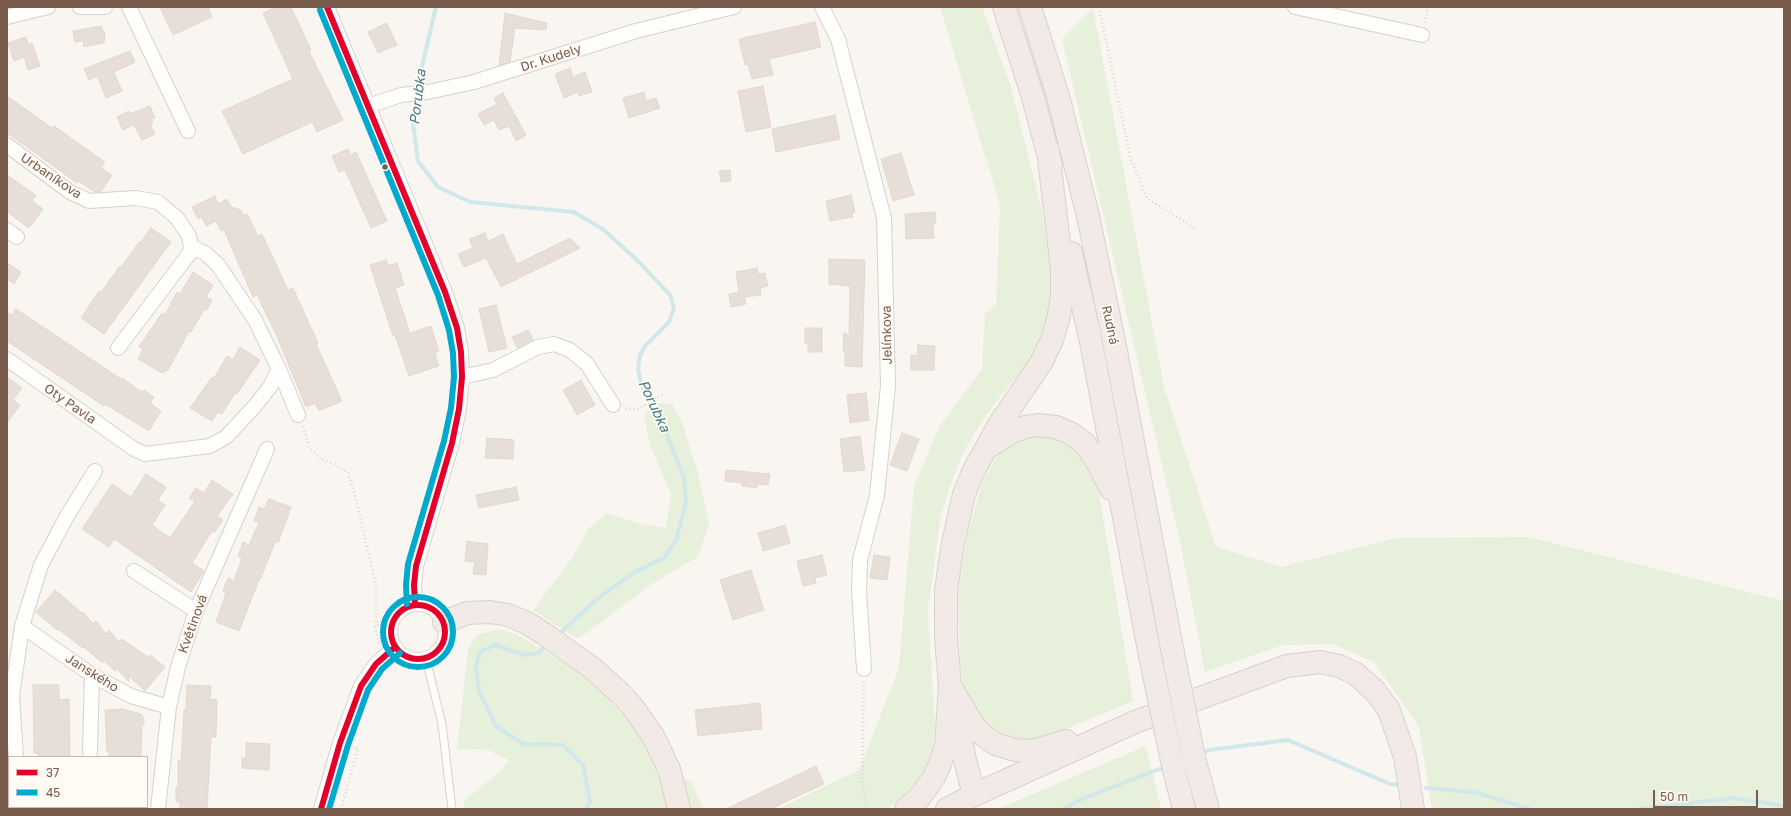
<!DOCTYPE html>
<meta charset="utf-8">
<style>
body{margin:0}
#map{position:relative;width:1791px;height:816px;overflow:hidden;background:#f9f5f0;font-family:"Golos Text",sans-serif}
canvas{display:block}
.frame{position:absolute;inset:0;border:8px solid #7a5c4d;pointer-events:none}
.legend{position:absolute;left:8px;top:756px;width:140px;height:52px;box-sizing:border-box;background:#fffaf3;border:1px solid #cabbb1;margin:0;padding:5px 7px;list-style:none;font-size:12px;color:#7a5c4d}
.legend li{display:flex;align-items:center;gap:8px;height:20px}
.legend b{width:20px;border:1px solid #cabbb1}
.scale{position:absolute;left:1653px;top:790px;width:105px;height:18px;box-sizing:border-box;border:2px solid #7a5c4d;border-top:0;padding-left:5px;font-size:12px;line-height:14px;white-space:nowrap;color:#7a5c4d;-webkit-text-stroke:3px #fffaf3;paint-order:stroke}
</style>
<div id="map">
<canvas width="1791" height="816"></canvas>
<div class="frame"></div>
<ul class="legend">
<li><b style="height:5px;background:#e4002b"></b>37</li>
<li><b style="height:5px;background:#00a9ce"></b>45</li>
</ul>
<div class="scale">50 m</div>
</div>
<script>
const g = document.querySelector('canvas').getContext('2d');
g.lineJoin = 'round';
function fill(path, color) { g.fillStyle = color; g.fill(path, 'evenodd'); }
const toPath = rows => new Path2D(rows.map(r => 'M' + r).join(''));
function stroke(path, color, width, dash) { g.strokeStyle = color; g.lineWidth = width; g.lineCap = dash ? 'butt' : 'round'; g.setLineDash(dash || []); g.stroke(path); }
function write(font, color, halo, rows, align = 'center') {
  g.font = font + ' "Golos Text",sans-serif'; g.lineWidth = 3.5; g.setLineDash([]); g.textBaseline = 'middle'; g.strokeStyle = halo; g.fillStyle = color; for (const [text, x, y, turn = 0] of rows) {
    g.save(); g.translate(x, y); g.rotate((+turn || 0) * Math.PI / 180); g.textAlign = isNaN(turn) ? turn : align; if (halo) g.strokeText(text, 0, 0); g.fillText(text, 0, 0); g.restore();
  }
}
fill(toPath([
 [940,7,982,7,1011,87,1041,207,1051,268,1048,323,1033,359,1011,383,982,421,963,453,951,483,940,520,928,612,935,726,931,756,919,780,903,797,887,809,778,809,859,770,899,668,914,486,939,427,982,369,985,314,996,305,1000,205],
 [1093,8,1164,387,1216,547,1282,567,1396,538,1529,537,1784,601,1784,809,1432,809,1419,727,1374,662,1333,644,1283,645,1205,672,1180,541,1062,39],
 [660,403,672,404,681,419,698,473,709,524,698,557,652,584,578,639,533,610,574,555,588,529,606,513,640,524,666,528,671,494,650,445,644,415,650,408],
 [1032,433,1047,433,1074,448,1093,471,1099,493,1133,701,1049,736,1035,740,1019,741,1007,738,983,723,972,707,963,685,960,659,958,592,968,532,983,481,998,455,1009,443],
 [499,629,518,635,587,676,626,718,650,753,666,796,668,809,464,809,464,801,498,773,509,760,488,750,457,749,468,649,477,635],
 [1146,746,1161,809,997,809,1000,808],
 [684,779,691,781,704,809,689,809,682,785]
]), '#e7f0db');
stroke(toPath([
 [436,7,419,79,413,123,418,161,438,187,470,202,574,212,604,230,637,260,670,295,674,308,669,322,645,346,640,356,638,369,641,384,659,414,684,478,686,503,676,540,665,557,633,573,596,600,557,636],
 [548,644,538,653,524,655,495,645,480,652,476,667,479,691,496,726,523,744,563,745,583,765,590,802,586,809],
 [1199,754,1209,750,1288,740,1390,784,1402,785],
 [1426,788,1474,792,1530,809],
 [1063,809,1082,799,1167,766],
 [1640,809,1734,798,1784,806]
]), '#d0e8ea', 4);
const building = toPath([
 [160,7,208,7,212,17,173,35,160,7],
 [276,7,291,7,311,50,309,51,343,120,317,132,312,122,243,154,222,111,293,79,263,13,276,7],
 [505,13,547,23,546,30,515,28,510,62,499,65,505,13],
 [815,22,821,47,769,59,773,75,752,79,748,64,745,65,739,39,815,22],
 [387,23,397,45,378,53,368,32,387,23],
 [101,26,102,29,105,32,104,43,84,47,83,41,75,42,73,31,101,26],
 [26,37,28,45,32,43,40,66,28,70,24,57,14,61,8,43,26,37],
 [130,51,135,62,114,72,122,91,106,98,97,76,89,80,84,69,130,51],
 [570,68,573,77,585,72,592,92,579,96,578,92,564,98,555,74,570,68],
 [763,86,771,127,746,132,738,91,763,86],
 [644,92,646,101,656,98,660,108,629,118,623,98,644,92],
 [503,93,526,135,516,141,509,126,499,130,494,120,484,125,478,114,497,104,494,98,503,93],
 [7,96,52,128,54,126,105,162,101,168,112,175,101,192,95,192,78,181,77,183,7,133,7,96],
 [150,106,155,118,151,119,153,123,150,125,155,134,142,140,134,125,123,130,117,117,129,111,130,114,150,106],
 [835,115,840,139,776,152,772,129,835,115],
 [348,149,351,155,356,152,387,221,371,228,345,170,339,172,332,156,348,149],
 [901,153,914,195,893,201,881,159,901,153],
 [730,170,731,181,721,182,719,171,730,170],
 [7,175,36,195,32,201,43,209,29,228,7,212,7,175],
 [851,195,855,212,852,213,853,217,830,221,826,201,851,195],
 [215,196,218,204,227,199,231,207,241,210,243,215,247,214,258,236,262,234,288,290,293,288,318,343,316,344,342,401,319,411,315,403,306,407,276,334,257,295,253,297,224,230,221,231,216,221,206,226,202,217,198,219,192,207,215,196],
 [935,212,936,223,933,223,934,238,906,239,905,214,935,212],
 [151,228,171,242,104,334,81,318,99,291,101,292,120,266,121,267,140,241,141,242,151,228],
 [485,233,488,241,503,234,517,264,570,238,580,248,501,287,486,258,464,267,458,254,473,248,469,239,485,233],
 [829,259,865,260,862,367,845,366,845,351,843,351,844,332,849,336,850,286,829,284,829,259],
 [386,260,388,266,397,263,404,285,395,288,410,333,431,326,439,351,435,353,439,366,409,376,395,335,393,336,370,265,386,260],
 [7,263,21,272,14,284,7,279,7,263],
 [757,268,758,274,765,273,768,286,760,288,761,295,745,297,746,304,731,307,729,294,739,292,736,272,757,268],
 [193,272,213,285,206,297,212,300,206,311,204,310,191,332,189,331,168,370,162,373,138,359,143,349,139,347,162,313,165,315,177,292,180,294,193,272],
 [496,305,507,348,489,352,479,309,496,305],
 [16,309,121,379,122,378,142,392,144,390,154,397,150,403,161,411,149,431,105,404,104,406,7,341,7,312,12,315,16,309],
 [805,328,822,328,822,352,808,352,808,344,805,344,805,328],
 [528,330,533,340,517,348,512,337,528,330],
 [918,345,935,346,934,370,911,370,911,355,917,356,918,345],
 [240,347,260,360,237,394,235,393,222,414,218,412,212,421,190,408,212,377,214,378,227,356,233,359,240,347],
 [7,377,22,388,13,400,20,405,7,423,7,377],
 [581,380,595,405,577,415,563,390,581,380],
 [866,393,869,420,850,423,847,395,866,393],
 [902,433,919,439,907,471,890,465,902,433],
 [860,436,865,470,844,472,840,439,860,436],
 [487,438,514,440,513,459,485,458,487,438],
 [726,470,770,474,768,485,757,484,757,488,742,486,742,483,725,481,726,470],
 [146,474,166,487,158,500,165,505,152,525,170,538,195,501,189,498,196,488,204,493,212,480,233,494,217,516,223,520,214,533,212,531,192,563,204,571,191,592,114,539,109,547,82,529,112,484,131,497,146,474],
 [516,487,519,500,479,508,476,495,516,487],
 [269,499,291,507,278,543,275,542,261,578,260,577,239,631,216,622,226,593,223,591,228,578,234,581,242,558,238,556,243,542,249,545,259,523,254,521,259,507,264,509,269,499],
 [785,525,790,543,763,551,758,533,785,525],
 [467,541,488,544,486,575,473,574,475,562,465,561,467,541],
 [822,555,827,575,815,578,816,583,803,586,797,561,822,555],
 [874,555,890,557,887,580,870,578,874,555],
 [751,570,764,610,733,620,720,580,751,570],
 [55,590,82,613,83,612,93,624,96,621,106,634,109,630,119,642,122,639,148,657,150,655,165,667,145,691,129,676,129,682,117,669,115,671,104,661,102,663,84,647,83,648,58,629,57,630,36,612,55,590],
 [33,685,59,685,59,700,69,699,70,757,38,757,38,753,34,753,33,685],
 [187,685,211,686,210,699,217,700,216,737,211,737,207,809,180,809,180,802,176,802,176,787,178,787,178,761,181,761,184,710,186,710,187,685],
 [760,703,762,729,698,736,695,710,760,703],
 [123,709,141,714,144,718,144,725,142,725,141,757,109,757,109,752,107,752,105,710,123,709],
 [246,743,270,744,269,770,242,768,242,758,246,758,246,743],
 [816,766,824,784,779,805,771,809,726,809,816,766]
]);
fill(building, '#e6ded7');
stroke(building, '#e2d8d2', 1);
const lane = toPath([
 [426,659,442,724,452,809]
]);
const street = toPath([
 [80,7,105,7],
 [129,7,188,131],
 [327,7,445,292,457,328,461,352,462,377,459,409,452,443,416,566,414,585,415,604],
 [822,7,838,39,884,218,888,386,877,495,860,560,859,591,864,669],
 [1295,7,1422,35],
 [7,17,48,7],
 [368,106,401,95,428,92,474,82,636,31,734,7],
 [7,145,70,192,89,201,136,198,158,202,177,218,189,236,191,247,205,253,218,265,255,320,279,369,270,387,254,407,226,437,210,446,145,454,134,449,7,359],
 [7,230,17,237],
 [118,348,189,254,191,247],
 [279,369,298,415],
 [462,377,493,370,538,347,554,344,570,350,587,364,613,405],
 [134,571,196,611],
 '390 632a28 28 0 1 1 56 0a28 28 0 1 1-56 0Z',
 [22,626,92,675,131,696,169,707],
 [90,752,92,675],
 [16,757,12,696,22,626,41,565,67,516,95,471],
 [21,807,21,809],
 [158,809,169,707,178,667,196,611,267,449],
 [321,809,340,743,361,686,376,664,395,647]
]);
const highway = toPath([
 [1004,7,1032,94,1051,165],
 [1030,7,1058,96,1088,216,1114,341,1172,648],
 [1071,253,1091,342,1150,656],
 [988,447,1012,432,1025,427,1038,425,1056,427,1072,434,1085,444,1096,460,1111,489],
 [444,622,467,613,490,612,508,615,527,623,543,633,592,668,621,694,632,706,653,736,669,769,679,809],
 [950,686,972,723,979,732,995,744,1015,750,1028,751,1039,749,1066,741],
 [956,715,965,760,974,795],
 [1195,762,1208,809],
 [1174,770,1184,809],
 [906,809,919,798,933,779,940,764,946,745,950,685,946,638,946,590,953,543,964,494,974,470,1000,423,1041,363,1052,340,1058,320,1062,295,1062,269,1048,150],
 [947,809,974,795,1135,722,1287,666,1320,662,1339,666,1356,674,1375,691,1389,710,1405,757,1413,809]
]);
stroke(lane, '#d7d1cb', 9);
stroke(street, '#d7d1cb', 16);
stroke(highway, '#dad1cc', 24);
stroke(toPath([
 [1099,7,1131,160,1147,198,1196,229],
 [1425,23,1428,7],
 [626,408,636,410,663,394],
 [303,427,310,449,321,459,334,464,348,473,353,487,376,585,376,627],
 [379,643,375,627,388,616,400,597],
 [864,682,862,784,867,809],
 [341,809,358,749,352,747]
]), '#dcd5d0', 2.5, [1, 3]);
stroke(lane, '#fefefd', 7);
stroke(street, '#fefefd', 14);
stroke(highway, '#f2eae7', 22);
const highwayBridge = toPath([
 [1172,648,1195,762],
 [1150,656,1174,770]
]);
stroke(highwayBridge, '#dad1cc', 24, []);
stroke(highwayBridge, '#f2eae7', 22);
stroke(toPath([
 [327,7,445,292,457,328,461,352,462,377,459,409,452,443,416,566,414,585,415,604],
 '391 632a27 27 0 1 1 54 0a27 27 0 1 1-54 0Z',
 [321,809,340,743,361,686,376,664,395,647]
]), '#e4002b', 6);
stroke(toPath([
 [320,10,438,295,449,330,453,353,454,377,451,408,444,441,408,564,406,585,407,604],
 '383 632a35 35 0 1 1 70 0a35 35 0 1 1-70 0Z',
 [329,809,348,745,368,690,382,669,400,653]
]), '#00a9ce', 6);
for (const [x, y, r, color] of [
 [385,167,3.5,"#7a5c4d"]
]) { const dot = new Path2D(); dot.arc(x, y, r, 0, 2 * Math.PI); g.fillStyle = color; g.fill(dot); stroke(dot, '#fffaf3', 1.5); }
write('13px', '#7a5c4d', '#fffaf3', [
 ["Dr. Kudely",551,58,-18],
 ["Urbaníkova",51,176,34],
 ["Rudná",1110,325,78],
 ["Jelínkova",887,335,-91],
 ["Oty Pavla",70,404,35],
 ["Květinová",193,624,-70],
 ["Janského",92,673,32]
]);
write('italic 14px', '#437c86', '#fffaf3', [
 ["Porubka",418,97,-83],
 ["Porubka",654,406,65]
]);
</script>
